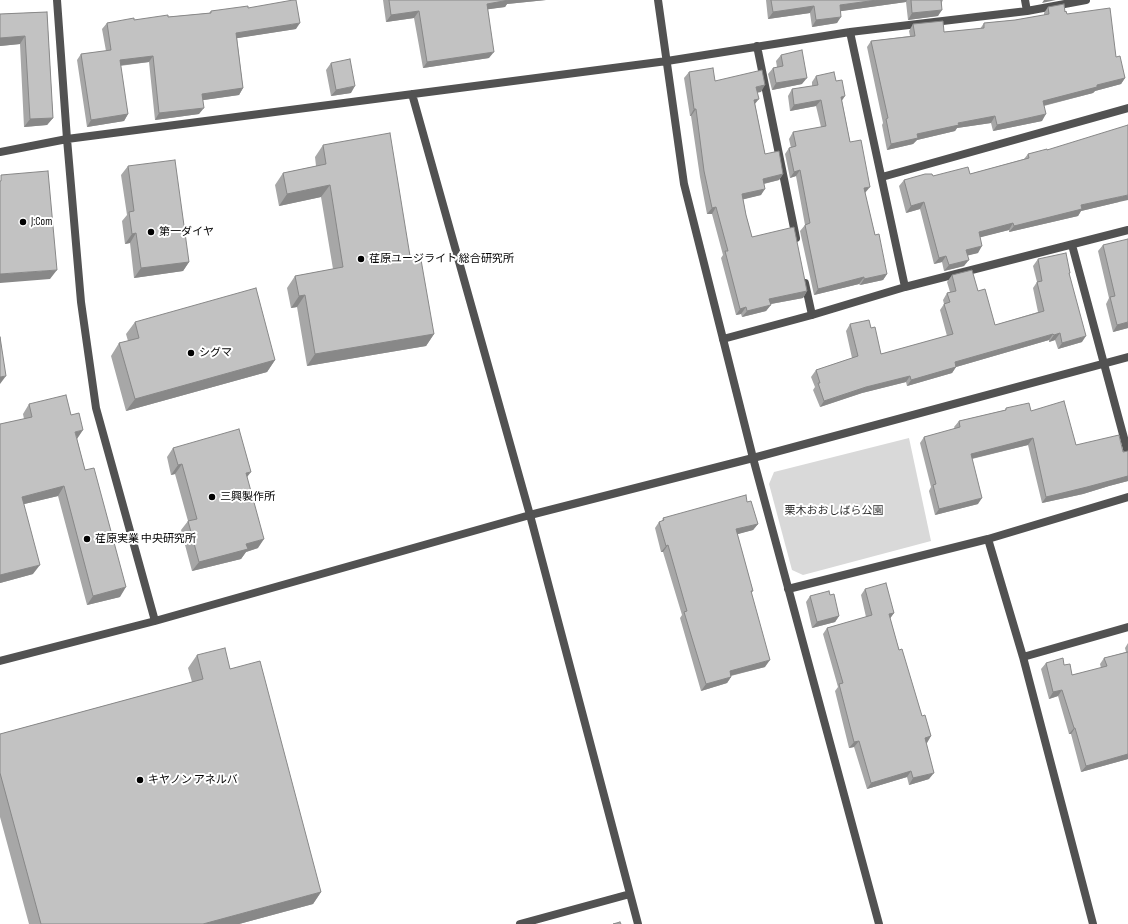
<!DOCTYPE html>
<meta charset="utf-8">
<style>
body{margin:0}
canvas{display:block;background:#fff}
</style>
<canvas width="1128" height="924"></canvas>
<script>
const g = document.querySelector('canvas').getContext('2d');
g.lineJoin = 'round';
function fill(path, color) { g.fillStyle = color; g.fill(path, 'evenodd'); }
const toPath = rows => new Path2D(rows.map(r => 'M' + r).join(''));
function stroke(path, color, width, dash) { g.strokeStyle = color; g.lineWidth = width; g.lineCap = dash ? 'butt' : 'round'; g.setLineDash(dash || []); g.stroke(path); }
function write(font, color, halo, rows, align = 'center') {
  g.font = font + ' "Sofia Sans Condensed","Noto Sans JP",sans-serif'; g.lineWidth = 4; g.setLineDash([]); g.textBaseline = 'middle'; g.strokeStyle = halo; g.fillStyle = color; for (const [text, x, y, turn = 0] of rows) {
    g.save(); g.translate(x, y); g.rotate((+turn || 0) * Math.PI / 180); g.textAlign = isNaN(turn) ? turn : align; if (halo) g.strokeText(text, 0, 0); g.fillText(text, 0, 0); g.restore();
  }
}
fill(toPath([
 [909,438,931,541,803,575,792,570,769,484,774,472]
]), '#d9d9d9');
stroke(toPath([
 [57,0,67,139],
 [1025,0,1027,11],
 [850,32,905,287],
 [757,46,796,238],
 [667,61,850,32,1027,11,1086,0],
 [882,177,1128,108],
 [1072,245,1128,453],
 [805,283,812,315],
 [723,339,812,315,905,287,1128,230],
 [753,458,879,924],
 [988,539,1023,657,1093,924],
 [788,589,988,539,1128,497],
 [1023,657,1128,627]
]), '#525252', 8);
stroke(toPath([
 [658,0,684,184,753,458],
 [412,94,530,515,638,924],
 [67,139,81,302,96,408,155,621],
 [0,152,67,139,667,61],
 [0,661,155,621,530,515,753,458,1128,357],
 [520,924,630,894]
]), '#525252', 8);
fill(toPath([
 [383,0,546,0,507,4,505,7,488,9,489,58,423,68,414,18,386,22],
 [766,0,943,0,942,2,938,16,908,20,906,2,841,11,837,23,812,27,810,13,768,19],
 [1048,7,1065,12,1116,57,1125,78,1121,84,1095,91,1093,93,1044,106,1042,121,993,131,991,123,957,128,955,131,917,140,913,144,887,150,882,125,883,123,867,47,871,41,910,36,909,31,913,24,944,32,980,29,984,23,1015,20,1044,15,1044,13],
 [248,8,296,29,237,38,243,88,239,95,203,100,199,114,155,120,149,62,120,66,128,114,124,121,87,127,77,60,81,54,106,51,102,29,107,23,134,20,209,13,211,11],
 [47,12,53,118,47,125,24,127,20,44,0,46,0,14],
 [781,55,802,84,772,90,768,74,773,68,777,67,776,61],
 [331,63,351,93,331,96,326,70],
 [689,72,715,81,761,92,757,92,755,104,765,154,783,174,779,180,764,184,761,195,743,199,746,215,752,237,807,291,803,298,771,304,766,311,742,317,741,314,736,315,721,258,723,255,712,214,707,214,700,177,691,116,690,116,684,78],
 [816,76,836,81,842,101,850,142,865,193,875,235,887,274,883,280,860,285,859,284,814,295,800,231,805,225,796,176,790,178,785,154,789,148,791,148,789,139,793,132,821,127,816,106,790,111,788,96,792,89,812,86,812,82],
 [323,145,410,256,434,334,426,346,307,366,297,307,291,308,287,288,295,276,333,269,321,197,279,206,275,185,283,173,316,166,315,157],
 [1047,150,1119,202,1081,211,1078,216,1009,232,1009,230,980,237,978,253,968,255,964,266,944,271,942,262,934,264,920,209,906,213,899,186,904,180,933,176,970,174,1024,159,1028,154],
 [128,166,189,262,183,271,134,278,130,243,125,244,122,221,127,215,121,175],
 [1103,245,1128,328,1113,332,1106,304,1109,298,1098,251],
 [1038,259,1070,273,1069,274,1082,342,1058,349,1055,340,1049,342,1049,340,956,367,952,373,907,386,906,382,862,393,820,407,813,390,815,387,811,377,816,370,852,358,846,331,850,324,871,328,881,354,947,336,940,310,944,304,943,300,947,293,950,292,947,282,952,275,978,291,995,325,1038,312,1033,288,1037,282,1033,266],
 [135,322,275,360,267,372,126,411,111,356,119,343,128,341,126,334],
 [29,404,77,439,85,470,120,597,87,605,58,496,24,504,33,574,0,583,0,424,24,419,23,414],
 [1006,408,1031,411,1076,445,1123,452,1128,451,1128,481,1109,486,1083,494,1042,503,1028,445,972,459,978,504,935,515,929,491,931,487,920,443,924,437,955,429,954,427,959,421,1005,410],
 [173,448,247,477,258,548,246,552,241,559,192,571,181,530,188,521,175,474,171,475,167,457],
 [747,502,758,524,753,530,737,534,753,591,751,593,765,667,731,676,731,677,727,683,701,691,680,618,682,615,663,552,661,552,655,528,659,522,662,521,663,518],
 [865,589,894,613,890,618,899,650,922,716,931,736,926,743,929,779,909,785,907,777,867,789,854,747,849,748,835,691,838,687,823,634,827,628,866,617,861,595],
 [830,595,839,616,835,622,812,628,806,602,810,596],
 [1128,643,1128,759,1081,772,1071,734,1069,734,1058,696,1049,699,1041,669,1046,663,1064,665,1072,675,1101,668,1100,664,1104,658,1126,652,1125,648],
 [197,655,230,669,321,892,313,904,239,924,29,924,0,817,0,734,192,682,188,668]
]), '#a7a7a7');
fill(toPath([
 [508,0,546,0,507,4,505,7,483,10,487,4],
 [877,0,907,0,906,2,835,12,840,5],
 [1044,0,1056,0,1042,3],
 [814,6,810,13,768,19,773,12],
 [942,10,938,16,908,20,912,13],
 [419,11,414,18,386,22,391,15],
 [841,17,837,23,812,27,816,20],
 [300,23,296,29,232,39,236,33],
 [25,36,20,44,0,46,0,38],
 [494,52,489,58,423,68,427,62],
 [153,56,149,62,115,66,120,60],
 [807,78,802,84,772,90,776,83],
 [1125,78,1121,84,1095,91,1093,93,1038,107,1043,101,1097,85],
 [765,85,761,92,751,94,756,87],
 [355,86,351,93,331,96,336,90],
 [243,88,239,95,197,101,202,94],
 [845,96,841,102,841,97],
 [759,99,754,105,754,100],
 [821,100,816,106,790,111,794,105],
 [204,108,199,114,155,120,159,113],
 [694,109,696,109,691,116,690,116],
 [128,114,124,121,87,127,91,120],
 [1046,114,1042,121,993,131,997,125],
 [995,116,991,123,957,128,955,131,917,140,913,144,887,150,891,144,917,134,958,123],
 [53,118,47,125,24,127,30,119],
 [800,170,796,176,790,178,794,172],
 [783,174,779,180,758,185,763,179],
 [330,185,321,197,279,206,287,194],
 [870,187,865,193,859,195,864,188],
 [765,189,761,195,737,201,742,194],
 [1128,195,1128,200,1119,202,1081,211,1078,216,1009,232,1014,226,1081,205],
 [924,202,920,209,906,213,911,206],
 [716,207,712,214,707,214,712,208],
 [1013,223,1009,230,974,239,979,232],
 [136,233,130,243,125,244,132,234],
 [982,246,978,253,962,257,966,250],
 [946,256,942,262,934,264,939,258],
 [969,260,964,266,944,271,949,265],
 [189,262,183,271,134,278,141,268],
 [57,270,50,279,0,283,0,274],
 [887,274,883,280,860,285,864,279],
 [864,277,859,284,814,295,818,289],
 [807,291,803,298,765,305,769,299],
 [305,295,297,307,291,308,299,296],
 [771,305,766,311,742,317,747,311],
 [746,307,741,314,736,315,740,309],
 [1128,322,1128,328,1113,332,1117,325],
 [1060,333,1055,340,1049,342,1054,335],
 [434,334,426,346,307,366,315,354],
 [1053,334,1049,340,956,367,952,373,907,386,911,380,955,362],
 [1086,336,1082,342,1058,349,1062,343],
 [275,360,267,372,126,411,135,399],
 [6,376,0,384,0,377],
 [910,376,906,382,862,393,820,407,824,401,866,387],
 [83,430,77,439,75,432],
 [1033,438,1028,445,966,460,971,454],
 [182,464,175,474,171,475,178,465],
 [251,472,244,481,246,473],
 [1128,476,1128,481,1109,486,1083,494,1042,503,1046,497],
 [64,486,58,496,16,506,22,497],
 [982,498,978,504,935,515,939,509],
 [758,524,753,530,731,536,736,529],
 [264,539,258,548,246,552,241,559,192,571,199,562,246,544],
 [668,545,663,552,661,552,666,546],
 [40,565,33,574,0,583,0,575],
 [126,587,120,597,87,605,93,596],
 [894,613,889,620,889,614],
 [839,616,835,622,812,628,817,622],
 [770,660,765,667,725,677,730,671],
 [731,677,727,683,701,691,706,684],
 [1062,690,1058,696,1049,699,1053,692],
 [1074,728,1075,728,1071,734,1069,734],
 [931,736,927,743,920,745,925,738],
 [859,741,854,747,849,748,854,742],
 [1128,754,1128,759,1081,772,1086,766],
 [911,771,907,777,867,789,871,783],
 [934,773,929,779,909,785,913,778],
 [321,892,313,904,239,924,203,924]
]), '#888');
const building = toPath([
 [293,0,296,0,300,23,236,33,243,88,202,94,204,108,159,113,153,56,120,60,128,114,91,120,81,54,111,50,107,23,134,18,134,20,168,15,168,17,211,13,211,11,248,6,248,8,293,0],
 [389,0,509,0,487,4,494,52,427,62,419,11,391,15,389,0],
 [771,0,877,0,840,5,841,17,816,20,814,6,773,12,771,0],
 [911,0,941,0,942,10,912,13,911,0],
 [1064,4,1065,12,1066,11,1067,14,1110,8,1116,57,1120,56,1125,78,1097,85,1097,87,1043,101,1046,114,997,125,995,116,958,123,959,125,917,134,918,138,891,144,886,119,888,118,871,41,915,36,913,24,943,21,944,32,984,28,984,23,1015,20,1049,14,1048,7,1064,4],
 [47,12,53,118,30,119,25,36,0,38,0,14,47,12],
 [802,50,807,78,776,83,773,68,783,66,781,55,802,50],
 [350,59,355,86,336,90,331,63,350,59],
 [713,68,715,81,762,70,765,85,756,87,759,99,754,100,765,154,779,151,783,174,763,179,765,189,742,194,746,215,752,237,794,227,807,291,769,299,771,305,747,311,746,307,740,309,725,251,728,251,716,207,712,208,704,171,696,109,694,109,689,72,713,68],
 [834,72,836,81,842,80,845,96,841,97,850,142,861,140,870,187,864,188,875,235,879,234,887,274,864,279,864,277,818,289,805,225,810,223,800,170,794,172,789,148,796,146,793,132,826,126,821,100,794,105,792,89,818,85,816,76,834,72],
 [1128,125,1128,195,1081,205,1082,209,1014,226,1013,223,979,232,982,246,966,250,969,260,949,265,946,256,939,258,924,202,911,206,904,180,925,174,932,174,933,176,968,167,970,174,1029,158,1028,154,1047,149,1047,150,1128,125],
 [390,133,410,256,420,254,434,334,315,354,305,295,299,296,295,276,343,267,330,185,287,194,283,173,326,164,323,145,390,133],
 [175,160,189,262,141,268,136,233,132,234,129,212,134,211,128,166,175,160],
 [48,171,57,270,0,274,0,181,1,181,1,175,48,171],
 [1128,239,1128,322,1117,325,1110,297,1115,296,1103,245,1128,239],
 [1066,253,1070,273,1069,273,1086,336,1062,343,1060,333,1054,335,1053,334,955,362,956,367,911,380,910,376,866,387,824,401,818,383,820,383,816,370,858,356,850,324,869,320,871,328,875,327,881,354,953,334,944,304,950,302,947,293,956,291,952,275,972,270,978,291,985,289,995,325,1044,311,1037,282,1042,281,1038,259,1066,253],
 [256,288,275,360,135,399,119,343,139,338,135,322,256,288],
 [0,337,6,376,0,377,0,337],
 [66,395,71,415,79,413,83,430,75,432,85,470,94,468,126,587,93,596,64,486,22,497,40,565,0,575,0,424,32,417,29,404,66,395],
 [1064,401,1076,445,1119,435,1123,452,1128,451,1128,476,1113,480,1087,487,1046,497,1033,438,971,454,982,498,939,509,933,485,936,484,924,437,960,427,959,421,1006,410,1006,408,1029,403,1031,411,1064,401],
 [239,429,251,472,246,473,264,539,246,544,248,549,199,562,188,521,197,519,182,464,178,465,173,448,239,429],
 [746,495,747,502,751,501,758,524,736,529,753,591,751,591,770,660,730,671,731,677,706,684,684,612,687,611,668,545,666,546,659,522,664,520,663,518,746,495],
 [886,583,894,613,889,614,899,650,902,649,922,716,925,715,931,736,925,738,934,773,913,778,911,771,871,783,859,741,854,742,839,684,843,683,827,628,872,615,865,589,886,583],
 [829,591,830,595,834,594,839,616,817,622,810,596,829,591],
 [225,648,230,669,260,661,321,892,203,924,41,924,0,773,0,734,203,679,197,655,225,648],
 [1128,652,1128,754,1086,766,1075,728,1074,728,1062,690,1053,692,1046,663,1063,658,1064,665,1070,664,1072,675,1107,666,1104,658,1128,652],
 [620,922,621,924,613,924,620,922]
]);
fill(building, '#c2c2c2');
stroke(building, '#888', 1);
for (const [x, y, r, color] of [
 [23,222,4,"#000"],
 [151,232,4,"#000"],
 [361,259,4,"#000"],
 [191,353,4,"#000"],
 [212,497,4,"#000"],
 [87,539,4,"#000"],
 [140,780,4,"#000"]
]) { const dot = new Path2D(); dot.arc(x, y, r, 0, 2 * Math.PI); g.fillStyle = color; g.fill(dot); stroke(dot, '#fff', 1.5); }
write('11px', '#000', '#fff', [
 ["J:Com",31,222],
 ["第一ダイヤ",159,232],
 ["荏原ユージライト 総合研究所",369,259],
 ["シグマ",199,353],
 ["三興製作所",220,497],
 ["荏原実業 中央研究所",95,539],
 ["キヤノン アネルバ",148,780]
], 'left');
write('11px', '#303030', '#fff', [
 ["栗木おおしばら公園",834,511]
]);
</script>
